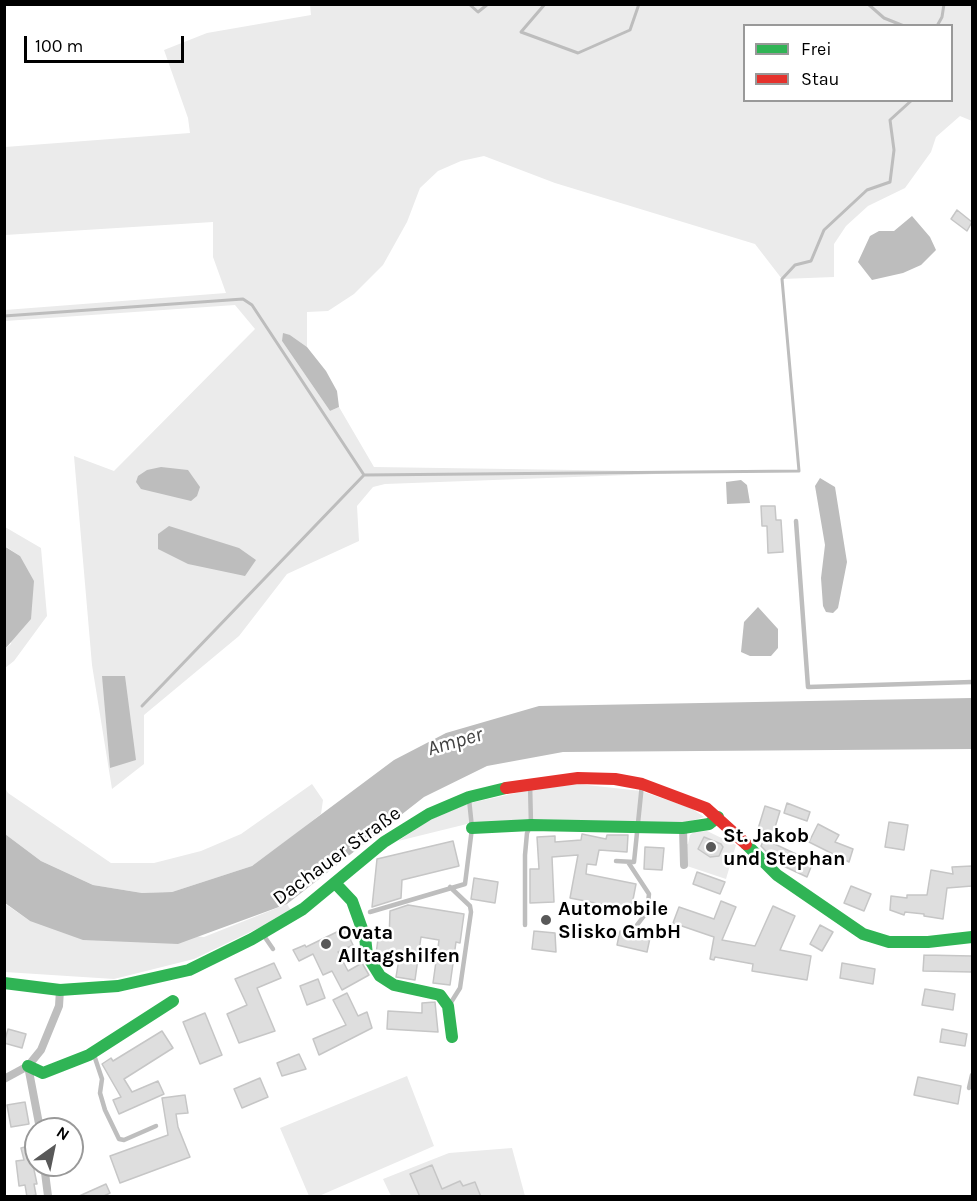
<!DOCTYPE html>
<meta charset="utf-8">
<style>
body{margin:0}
#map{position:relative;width:977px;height:1201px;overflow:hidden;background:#fff;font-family:Karla,sans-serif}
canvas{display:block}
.frame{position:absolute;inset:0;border:6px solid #000;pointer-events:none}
.legend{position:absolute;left:743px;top:24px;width:210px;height:78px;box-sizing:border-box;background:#fff;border:2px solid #999;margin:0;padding:8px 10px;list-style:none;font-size:18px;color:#000}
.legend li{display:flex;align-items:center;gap:12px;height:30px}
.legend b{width:30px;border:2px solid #999}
.north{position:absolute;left:24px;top:1117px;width:60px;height:60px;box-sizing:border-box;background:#fff;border:2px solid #999;border-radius:50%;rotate:33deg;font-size:16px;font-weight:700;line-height:24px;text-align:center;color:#000}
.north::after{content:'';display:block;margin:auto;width:21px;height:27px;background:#595959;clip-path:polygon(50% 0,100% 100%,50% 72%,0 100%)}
.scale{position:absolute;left:24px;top:36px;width:160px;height:27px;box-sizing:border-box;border:3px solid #000;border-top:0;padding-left:8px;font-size:18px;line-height:21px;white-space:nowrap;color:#000;-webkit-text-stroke:4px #fff;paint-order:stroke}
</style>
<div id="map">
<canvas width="977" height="1201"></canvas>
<div class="frame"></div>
<ul class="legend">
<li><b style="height:8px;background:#30b455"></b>Frei</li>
<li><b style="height:8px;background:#e5322d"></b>Stau</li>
</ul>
<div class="north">N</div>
<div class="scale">100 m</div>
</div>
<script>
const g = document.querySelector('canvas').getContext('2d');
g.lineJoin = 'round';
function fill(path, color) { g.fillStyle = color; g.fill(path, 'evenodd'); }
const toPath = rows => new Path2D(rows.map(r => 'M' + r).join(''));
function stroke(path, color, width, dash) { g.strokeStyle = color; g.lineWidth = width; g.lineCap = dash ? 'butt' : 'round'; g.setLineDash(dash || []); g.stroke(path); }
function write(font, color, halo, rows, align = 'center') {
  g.font = font + ' Karla,sans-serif'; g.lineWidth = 5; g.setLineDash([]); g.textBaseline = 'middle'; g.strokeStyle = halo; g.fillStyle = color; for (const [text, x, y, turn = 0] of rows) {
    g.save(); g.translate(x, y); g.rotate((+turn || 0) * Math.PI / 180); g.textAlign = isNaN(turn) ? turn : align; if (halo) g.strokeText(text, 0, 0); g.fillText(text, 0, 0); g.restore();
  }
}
fill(toPath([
 [310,5,972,5,972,121,960,116,936,137,931,152,905,188,868,206,846,226,834,244,834,277,782,279,755,244,555,183,484,156,461,161,438,171,420,188,407,222,383,265,354,294,328,311,307,312,307,347,290,335,282,341,330,411,339,407,374,467,710,472,385,484,373,487,357,506,359,541,287,574,239,636,144,715,144,764,112,789,92,665,74,456,114,471,255,329,235,305,5,321,5,310,226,293,213,257,213,222,5,235,5,147,190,133,188,118,164,50,207,33,311,15],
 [744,26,952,26,952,100,744,100],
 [5,527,41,548,47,616,14,661,5,668,5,649,11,644,20,556,5,546],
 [312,784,323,800,321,814,301,830,252,866,172,892,142,893,93,885,41,861,5,834,4,786,8,793,111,863,154,863,201,851,241,834],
 [578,784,641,791,691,808,704,817,682,824,531,819,471,823,398,841,431,819,470,803,530,790],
 [707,831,736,845,726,879,687,866,685,844,688,844,690,835,694,832],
 [4,903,30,921,204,937,287,904,292,912,194,959,114,979,5,972],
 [407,1076,434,1146,319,1196,309,1196,280,1128],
 [512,1148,525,1196,391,1196,383,1179,449,1153]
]), '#ebebeb');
fill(toPath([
 [912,216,930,237,936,250,921,265,903,273,872,280,858,262,870,236,879,231,894,231],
 [283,333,290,335,307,347,326,371,337,391,339,407,330,411,282,341],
 [161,467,188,470,200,487,197,496,191,501,141,489,136,482,138,476,147,470],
 [820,478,835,487,847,562,838,608,833,613,826,612,823,606,821,578,825,545,815,486],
 [741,480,747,485,750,503,727,504,726,482],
 [169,526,239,548,256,560,245,576,188,564,158,549,158,534],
 [4,546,20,556,34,581,31,619,5,649],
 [758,607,778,629,778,648,771,656,750,656,741,652,744,622],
 [102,676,125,676,136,760,110,768],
 [972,698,972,749,563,752,487,766,424,797,287,904,178,944,83,940,30,921,5,903,5,834,41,861,93,885,142,893,172,892,252,866,394,760,446,733,539,706]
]), '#bdbdbd');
stroke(toPath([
 [469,4,478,12,488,4],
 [545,4,521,32,578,53,630,30,639,4],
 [868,4,884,18,904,26],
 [937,26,942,17,944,4],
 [4,316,243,299,252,305,364,475,799,471,782,279,795,265,811,261,824,230,867,190,890,182,894,150,890,120,912,100],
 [142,706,364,475]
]), '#bdbdbd', 3);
const building = toPath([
 [957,210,972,222,967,231,951,219,957,210],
 [761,506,775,506,776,520,781,520,783,552,768,553,767,526,762,526,761,506],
 [787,803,810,812,807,821,784,813,787,803],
 [765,806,780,811,773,834,758,829,765,806],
 [889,822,908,825,904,850,885,847,889,822],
 [818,824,839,835,835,842,853,849,849,862,809,842,818,824],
 [582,834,606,839,607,835,628,835,627,852,599,850,596,865,587,864,586,874,636,884,631,910,570,898,578,855,552,857,554,902,530,903,530,869,539,869,537,837,555,836,555,842,581,840,582,834],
 [704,837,721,844,723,847,719,856,710,857,698,849,704,837],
 [764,839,813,862,807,877,777,863,761,846,764,839],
 [453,841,459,866,402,880,401,898,372,907,377,859,453,841],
 [645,847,664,848,662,870,644,869,645,847],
 [972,866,972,886,947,888,943,919,924,916,924,914,905,912,904,915,890,910,891,896,907,898,907,895,927,895,931,870,953,874,952,867,972,866],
 [697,872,725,882,720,894,693,884,697,872],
 [474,878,498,882,495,903,471,899,474,878],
 [851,886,871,894,864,911,844,903,851,886],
 [721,901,736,907,722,940,755,946,773,906,795,916,780,950,811,956,807,980,752,971,753,964,715,957,714,960,710,959,714,937,673,923,679,907,714,919,721,901],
 [408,905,464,914,460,943,456,942,450,985,433,983,439,940,421,937,415,980,396,977,399,959,376,954,378,939,389,940,390,911,408,905],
 [820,925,833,932,822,951,810,944,820,925],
 [345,928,353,945,338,952,348,971,362,963,369,975,342,990,332,971,323,975,313,954,299,961,293,950,305,945,306,947,345,928],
 [534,931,555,933,556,952,532,949,534,931],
 [620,931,650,938,647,952,617,945,620,931],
 [924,955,972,956,972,972,923,971,924,955],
 [274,963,281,978,257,988,275,1031,239,1043,227,1014,247,1005,235,979,274,963],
 [842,963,875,969,873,984,840,978,842,963],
 [318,979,325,998,307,1005,300,986,318,979],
 [925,989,955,994,953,1010,922,1005,925,989],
 [347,993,358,1016,367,1012,372,1028,319,1055,313,1039,346,1025,333,1000,347,993],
 [435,1002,438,1032,387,1029,388,1011,422,1013,422,1003,435,1002],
 [205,1013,222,1055,200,1064,183,1022,205,1013],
 [8,1029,26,1034,22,1048,4,1043,8,1029],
 [942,1029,967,1034,965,1046,940,1042,942,1029],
 [162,1031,173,1048,124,1079,132,1092,158,1081,164,1094,119,1114,113,1100,121,1097,102,1064,111,1058,113,1061,162,1031],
 [299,1054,306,1069,282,1076,277,1063,299,1054],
 [918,1077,961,1086,958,1104,914,1095,918,1077],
 [260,1078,268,1097,242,1108,234,1089,260,1078],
 [185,1095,188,1113,176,1114,178,1127,190,1157,120,1183,110,1156,168,1135,162,1098,185,1095],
 [25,1102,29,1124,11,1127,7,1105,25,1102],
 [29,1146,37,1184,34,1184,36,1195,27,1197,25,1185,19,1186,16,1161,24,1160,21,1148,29,1146],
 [432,1165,442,1189,460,1181,463,1186,475,1182,481,1197,420,1197,410,1174,432,1165],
 [106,1184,110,1193,102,1197,77,1197,106,1184]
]);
fill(building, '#dedede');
stroke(building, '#c6c6c6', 1.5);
stroke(toPath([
 [796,521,808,687,972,682],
 [616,861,634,862,642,784],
 [628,862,649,894,647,912,637,925],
 [370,912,465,884,472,828,469,799],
 [525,925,525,855,527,833,531,825,530,783],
 [262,933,273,949],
 [450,1004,460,988,471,912,470,906,450,887],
 [94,1055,102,1079,100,1093,105,1110,119,1139,124,1140,156,1126],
 [969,1088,972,1075]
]), '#bebebe', 4.5);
stroke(toPath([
 [683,828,684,865],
 [28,1066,40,1129],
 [4,1079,28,1066,41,1050,59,1006,60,990],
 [44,1165,48,1196]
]), '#bebebe', 8);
stroke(toPath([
 [472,828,531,825,683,828,709,824,718,817],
 [746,844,777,875,863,934,889,942,928,942,972,937],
 [335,883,352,901,365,937,367,955,380,976,394,985,440,995,448,1006,452,1037],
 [4,983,60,990,118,986,189,970,252,939,303,909,384,842,429,814,469,797,506,788],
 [28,1066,43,1073,89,1055,173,1001]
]), '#30b455', 12);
stroke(toPath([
 [506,788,578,778,615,779,642,784,706,808,746,844]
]), '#e5322d', 12);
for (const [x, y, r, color] of [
 [711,847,6,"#595959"],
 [546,920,6,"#595959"],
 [326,944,6,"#595959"]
]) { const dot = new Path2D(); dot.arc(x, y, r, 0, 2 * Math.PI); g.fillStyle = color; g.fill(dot); stroke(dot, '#fff', 2); }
write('bold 20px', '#000', '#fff', [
 ["St. Jakob",723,836],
 ["und Stephan",723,859],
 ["Automobile",558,909],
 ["Slisko GmbH",558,932],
 ["Ovata",338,933],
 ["Alltagshilfen",338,956]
], 'left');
write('20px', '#000', '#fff', [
 ["Dachauer Straße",337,856,-36]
]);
write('italic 21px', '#424242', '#fff', [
 ["Amper",455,742,-16]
]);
</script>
